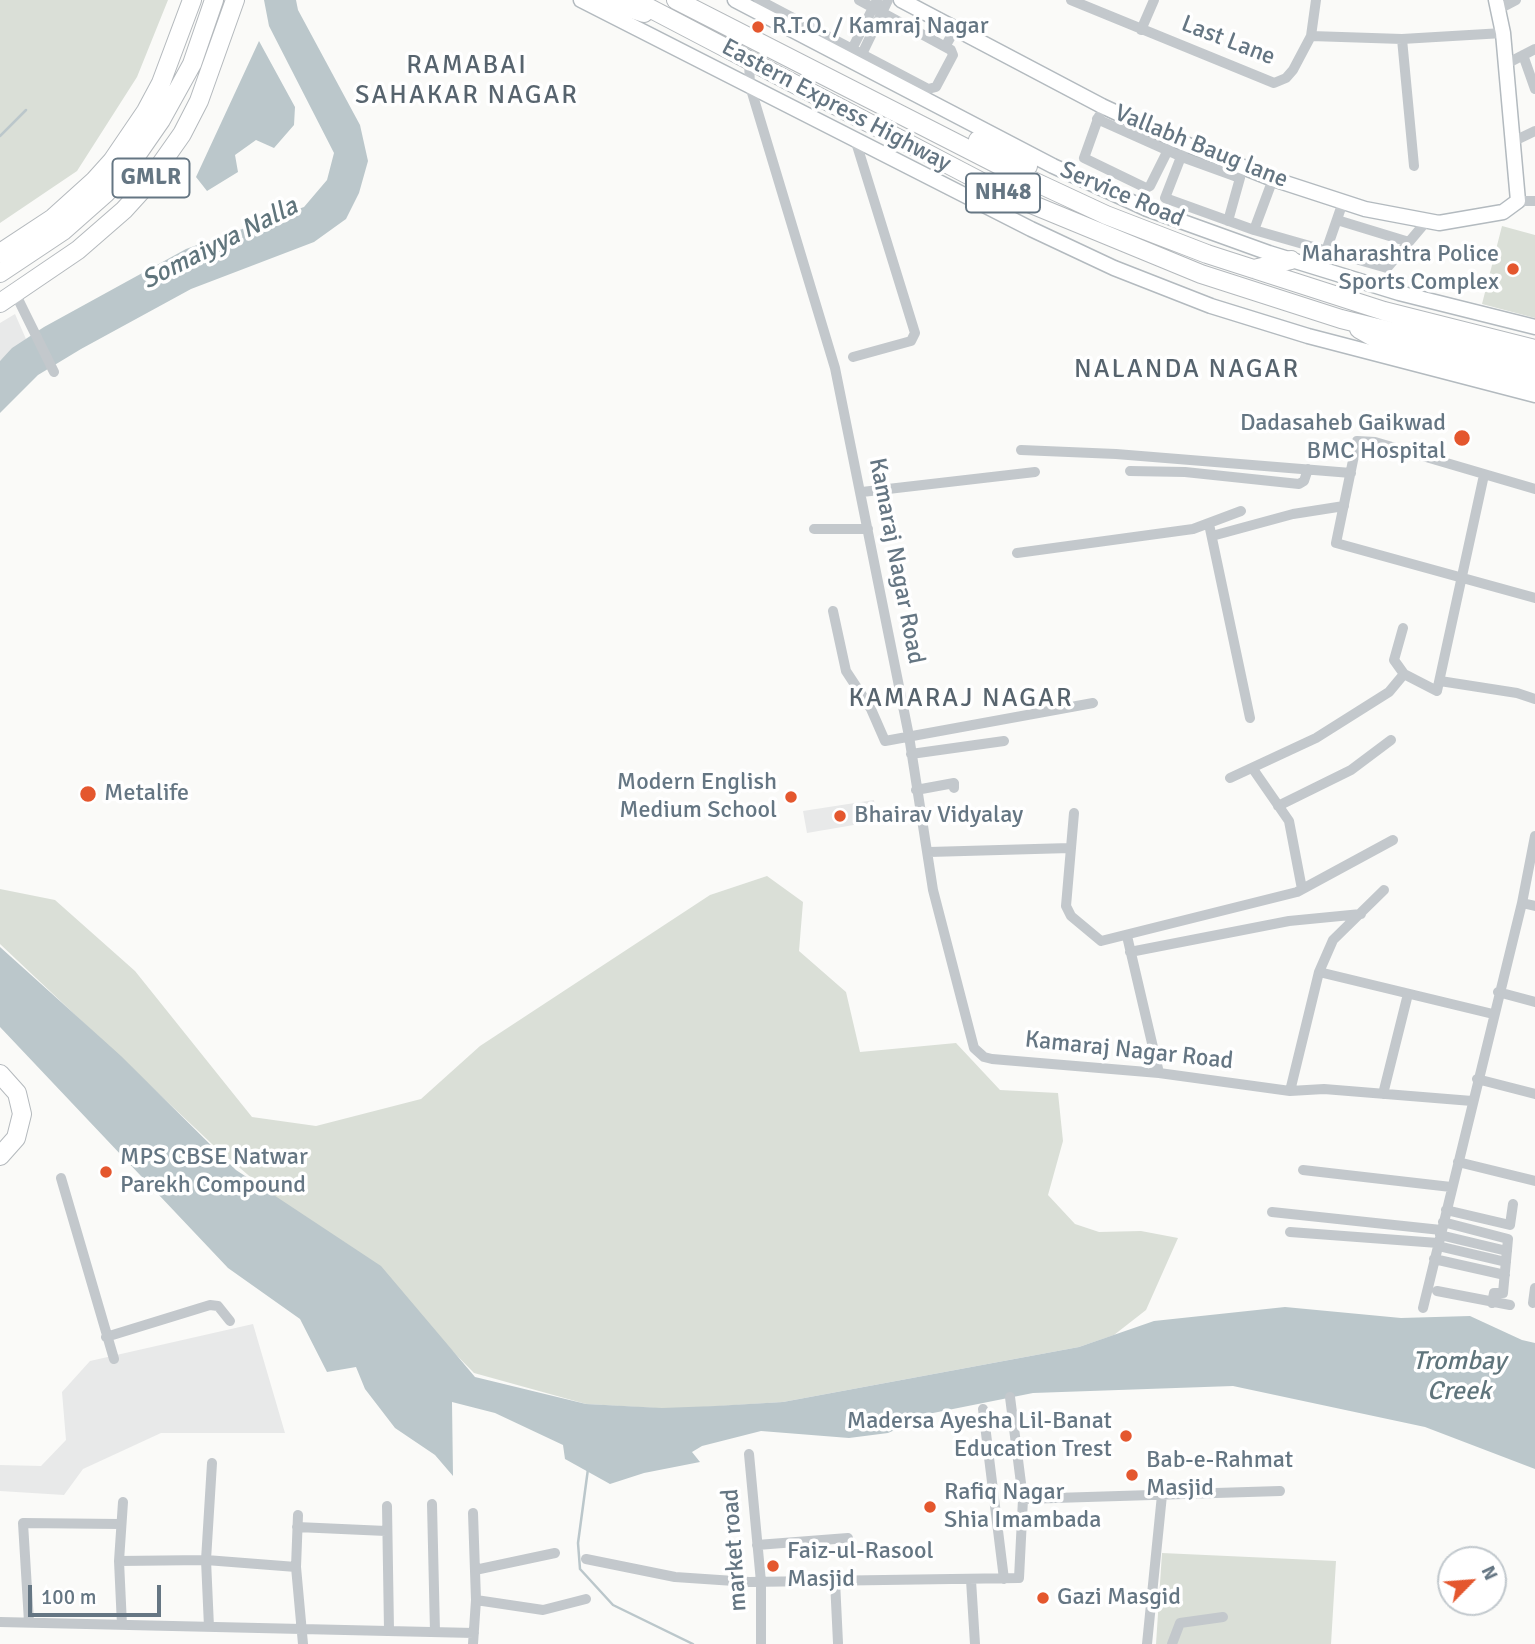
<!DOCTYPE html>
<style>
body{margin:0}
#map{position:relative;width:1535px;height:1644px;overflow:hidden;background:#fafaf8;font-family:Signika,sans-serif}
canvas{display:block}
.north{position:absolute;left:1437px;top:1546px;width:70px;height:70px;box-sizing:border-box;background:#fff;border:2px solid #c1c8cd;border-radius:50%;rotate:65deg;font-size:19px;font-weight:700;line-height:28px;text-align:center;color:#657683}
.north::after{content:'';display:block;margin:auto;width:24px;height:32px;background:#e4572e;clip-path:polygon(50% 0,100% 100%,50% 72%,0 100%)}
.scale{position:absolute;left:28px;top:1585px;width:133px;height:32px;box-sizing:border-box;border:4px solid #657683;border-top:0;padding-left:9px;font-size:21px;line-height:24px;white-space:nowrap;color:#657683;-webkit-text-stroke:5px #fff;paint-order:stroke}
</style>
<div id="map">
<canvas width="1535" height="1644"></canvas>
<div class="north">N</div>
<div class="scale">100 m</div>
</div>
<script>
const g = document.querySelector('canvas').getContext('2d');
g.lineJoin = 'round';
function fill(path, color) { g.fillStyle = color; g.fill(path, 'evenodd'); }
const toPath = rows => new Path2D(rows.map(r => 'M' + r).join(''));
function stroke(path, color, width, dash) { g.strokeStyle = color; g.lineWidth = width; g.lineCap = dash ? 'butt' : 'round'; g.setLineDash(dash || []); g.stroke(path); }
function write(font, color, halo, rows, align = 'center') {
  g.font = font + ' Signika,sans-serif'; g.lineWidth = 7; g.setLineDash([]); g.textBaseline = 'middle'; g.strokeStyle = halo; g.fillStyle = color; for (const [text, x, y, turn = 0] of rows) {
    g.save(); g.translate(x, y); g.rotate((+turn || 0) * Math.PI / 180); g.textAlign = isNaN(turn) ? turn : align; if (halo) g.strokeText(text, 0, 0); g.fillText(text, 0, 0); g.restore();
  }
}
fill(toPath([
 [15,314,26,339,0,361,0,323],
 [874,800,877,821,807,833,803,811],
 [253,1324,285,1433,161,1433,83,1469,64,1495,0,1491,0,1465,41,1466,66,1440,62,1392,90,1361]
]), '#e8e9e9');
fill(toPath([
 [0,0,168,0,137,77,77,171,0,223],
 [1502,226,1535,235,1535,318,1482,304],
 [767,876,803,902,799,951,846,992,860,1052,956,1043,1000,1090,1058,1093,1063,1141,1048,1195,1075,1224,1099,1232,1141,1231,1178,1238,1146,1310,1114,1335,1079,1347,783,1402,672,1409,586,1404,474,1373,374,1271,276,1199,212,1144,0,944,0,889,55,900,135,971,252,1117,316,1126,421,1099,480,1046,710,895],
 [1162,1553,1336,1561,1331,1644,1156,1644]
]), '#dadfd7');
fill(toPath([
 [264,0,296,0,298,10,360,125,368,161,359,193,346,219,314,242,191,289,81,349,38,375,0,413,0,361,12,348,44,327,186,249,304,207,327,180,334,153,269,26],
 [259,41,295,107,294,125,274,148,256,140,235,155,238,172,207,191,196,177],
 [0,947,121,1056,236,1170,381,1266,475,1377,586,1404,662,1408,715,1406,783,1402,1079,1347,1154,1321,1285,1307,1401,1318,1470,1316,1522,1340,1535,1343,1535,1469,1425,1427,1233,1386,1033,1393,933,1413,888,1433,849,1438,761,1431,702,1446,692,1452,700,1462,644,1473,610,1484,565,1459,563,1445,495,1413,452,1402,453,1476,435,1455,395,1428,365,1389,356,1367,327,1372,300,1319,228,1268,0,1027]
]), '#bbc7cb');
stroke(toPath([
 [0,136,26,110],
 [588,1469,578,1543,580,1569,613,1605,693,1644]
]), '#bbc7cb', 2.5);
const secondary = toPath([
 [581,0,1031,229,1114,268,1211,306,1308,336,1535,395],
 [735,0,1053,166,1147,209,1269,253,1399,293,1535,327],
 [901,0,1102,106,1173,139,1273,179,1365,209,1439,223,1503,212,1518,201,1503,33,1496,0]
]);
const highway = toPath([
 [605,0,644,13],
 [634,0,997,190,1201,274,1341,319,1535,367],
 [676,0,1003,167,1106,215,1207,254,1384,311,1535,349],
 [978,140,1028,166],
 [0,253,53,218,94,181,112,161,146,111,161,83,192,0],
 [1254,269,1291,260],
 [0,273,63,231,106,193,125,172,161,120,192,64,214,0],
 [0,303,78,250,124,210,144,188,182,134,199,101,235,0],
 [1359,329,1387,345,1535,382],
 [0,1074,17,1093,22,1114,16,1138,0,1156]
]);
stroke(secondary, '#b3babf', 17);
stroke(highway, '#b4b9bd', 20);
stroke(toPath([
 [759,0,928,89,936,87,953,55,951,50,859,0],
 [1071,0,1274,83,1286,78,1293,70,1311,36,1316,0],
 [1497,10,1516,0],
 [1141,30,1154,0],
 [1311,36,1402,39,1503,33],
 [1402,39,1414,166],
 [945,47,955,29],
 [852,49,877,0],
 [862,54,888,0],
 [1523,55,1535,89],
 [749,61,750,86,835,368,909,736,933,890,974,1048,984,1057,992,1059,1159,1073,1290,1091],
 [1506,64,1535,49],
 [1099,116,1084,158,1146,188,1150,186,1170,146],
 [1097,119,1182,157,1240,178,1228,221],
 [1512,142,1535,131],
 [1186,144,1165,198,1254,230,1387,268,1425,223],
 [1518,201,1535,201],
 [1337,220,1409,242],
 [1254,230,1273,179],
 [1326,251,1343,202],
 [15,293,54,372],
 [853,357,911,341,915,333,855,139],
 [1021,450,1116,454,1351,473],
 [1130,471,1185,472,1299,484,1304,481,1308,469],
 [1535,489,1375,442,1357,441,1336,543,1535,598],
 [862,492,1035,472],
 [1209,524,1250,718],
 [814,529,868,529],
 [1212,536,1293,514,1344,506],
 [1017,553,1193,529,1241,511],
 [833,611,846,671,871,709,885,741,1093,703],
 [1404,674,1437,691,1484,475],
 [1440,681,1517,693,1535,699],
 [911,754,1004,741],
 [1253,769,1289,821,1302,889],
 [1230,778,1316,738,1389,692,1404,674,1394,660,1403,628],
 [916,790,954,783,954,788],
 [1278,806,1351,770,1391,740],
 [1074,813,1066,906,1071,916,1101,941,1297,892,1393,840],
 [929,852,1070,848],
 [1384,890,1333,940,1319,972,1290,1091,1324,1089,1472,1101],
 [1522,903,1535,906],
 [1127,936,1159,1073],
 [1130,952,1289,921,1361,914],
 [1319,972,1493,1014],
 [1498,992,1535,1002],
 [1477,1079,1535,1094],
 [1383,1094,1408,994],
 [1458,1162,1535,1181],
 [1303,1170,1451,1187],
 [61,1178,114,1359],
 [1446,1210,1510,1225,1513,1204],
 [1272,1212,1441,1230],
 [1443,1222,1508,1239,1503,1293,1494,1293,1492,1303],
 [1290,1232,1438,1243],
 [1440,1235,1507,1251],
 [1438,1246,1506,1262],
 [1434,1259,1505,1275],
 [1437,1291,1510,1305],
 [1533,1303,1535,1288],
 [1423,1308,1522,903,1535,836],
 [106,1337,210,1305,218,1306,230,1321],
 [1010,1397,1023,1499],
 [983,1409,1004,1579],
 [749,1454,761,1582,761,1644],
 [432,1504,435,1632],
 [387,1506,389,1630],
 [473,1513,476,1600,473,1644],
 [298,1515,296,1567,303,1644],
 [297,1527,386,1531],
 [757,1545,848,1538],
 [586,1559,675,1577,749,1582,1019,1578,1023,1499,1280,1491],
 [119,1561,206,1560,296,1567],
 [475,1570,555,1553],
 [971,1580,975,1644],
 [835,1581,838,1643],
 [476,1600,543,1610,586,1599],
 [0,1622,474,1633],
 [29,1622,23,1523,120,1524],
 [122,1625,119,1561,123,1502],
 [209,1627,206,1560,212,1463],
 [1147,1644,1162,1495],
 [1172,1644,1180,1623,1223,1617]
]), '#c3c8cc', 10);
stroke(secondary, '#fff', 14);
stroke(highway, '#fff', 18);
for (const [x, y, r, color] of [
 [758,27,7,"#e4572e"],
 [1513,269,7,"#e4572e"],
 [1462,438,9,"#e4572e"],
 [88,794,9,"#e4572e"],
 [791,797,7,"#e4572e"],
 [840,816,7,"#e4572e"],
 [106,1172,7,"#e4572e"],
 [1126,1436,7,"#e4572e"],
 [1132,1475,7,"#e4572e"],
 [930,1507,7,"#e4572e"],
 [773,1566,7,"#e4572e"],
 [1043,1598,7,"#e4572e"]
]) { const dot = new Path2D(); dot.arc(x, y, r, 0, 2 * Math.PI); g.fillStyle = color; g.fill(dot); stroke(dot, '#fff', 2.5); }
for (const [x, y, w] of [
 [151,178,77],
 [1003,193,74]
]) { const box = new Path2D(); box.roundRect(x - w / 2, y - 19.5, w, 39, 5); g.fillStyle = '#fff'; g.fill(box); stroke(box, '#657683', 2); }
write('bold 23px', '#657683', null, [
 ["GMLR",151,178],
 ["NH48",1003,193]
]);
write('24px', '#657683', '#fff', [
 ["R.T.O. / Kamraj Nagar",772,27],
 ["Maharashtra Police",1499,255,"right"],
 ["Sports Complex",1499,283,"right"],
 ["Dadasaheb Gaikwad",1446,424,"right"],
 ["BMC Hospital",1446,452,"right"],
 ["Modern English",777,783,"right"],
 ["Medium School",777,811,"right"],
 ["Metalife",104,794],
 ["Bhairav Vidyalay",854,816],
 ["MPS CBSE Natwar",120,1158],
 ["Parekh Compound",120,1186],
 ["Madersa Ayesha Lil-Banat",1112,1422,"right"],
 ["Education Trest",1112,1450,"right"],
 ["Bab-e-Rahmat",1146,1461],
 ["Masjid",1146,1489],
 ["Rafiq Nagar",944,1493],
 ["Shia Imambada",944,1521],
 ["Faiz-ul-Rasool",787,1552],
 ["Masjid",787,1580],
 ["Gazi Masgid",1057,1598]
], 'left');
write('24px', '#657683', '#fff', [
 ["Last Lane",1228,41,21],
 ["Eastern Express Highway",836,106,28],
 ["Vallabh Baug lane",1201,147,22],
 ["Service Road",1122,195,23],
 ["Kamaraj Nagar Road",896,561,79],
 ["Kamaraj Nagar Road",1129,1051,6],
 ["market road",735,1550,-94]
]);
g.letterSpacing = '2px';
write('26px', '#57646e', '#fff', [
 ["RAMABAI",467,66],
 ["SAHAKAR NAGAR",467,96],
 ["NALANDA NAGAR",1187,370],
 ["KAMARAJ NAGAR",961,699]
]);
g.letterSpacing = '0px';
write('italic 26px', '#60757c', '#fff', [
 ["Somaiyya Nalla",220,244,-27],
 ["Trombay",1459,1362],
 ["Creek",1459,1392]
]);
</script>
